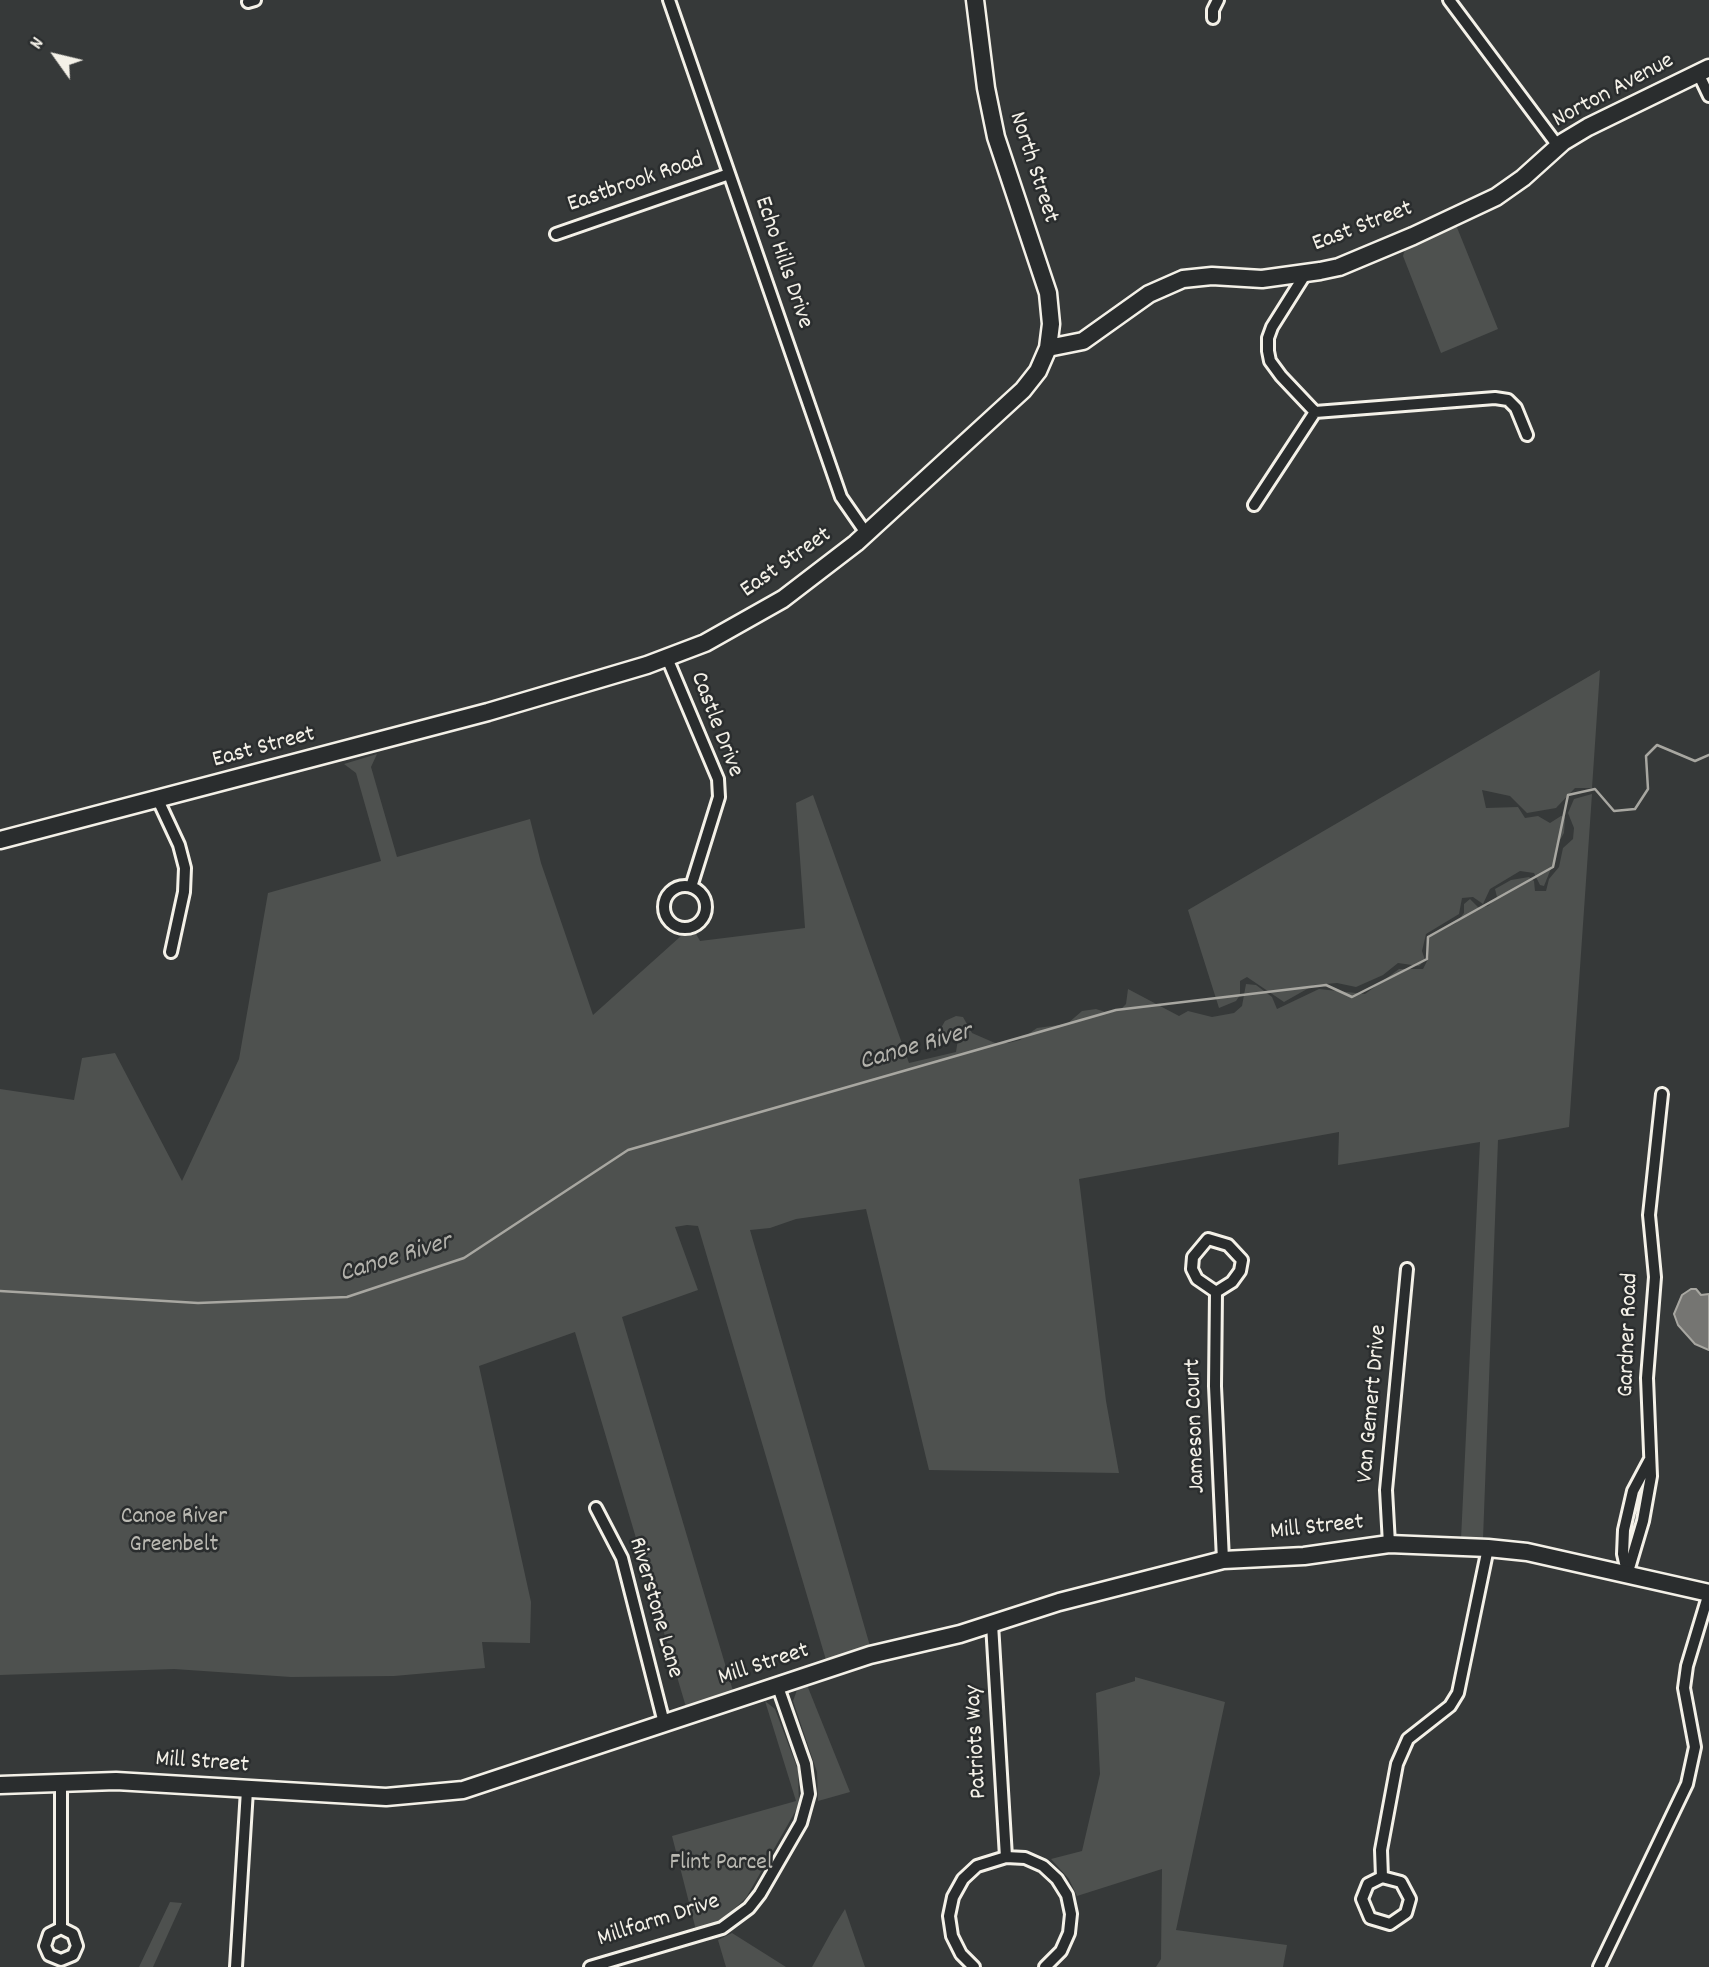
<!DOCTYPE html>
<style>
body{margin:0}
#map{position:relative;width:1709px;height:1967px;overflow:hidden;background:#363939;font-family:Dekko,sans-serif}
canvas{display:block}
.north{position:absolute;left:21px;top:21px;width:70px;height:70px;-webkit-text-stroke:5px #2a2d2e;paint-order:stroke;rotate:304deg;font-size:19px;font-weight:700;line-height:28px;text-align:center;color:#f4f1e8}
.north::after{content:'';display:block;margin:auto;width:24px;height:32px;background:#f4f1e8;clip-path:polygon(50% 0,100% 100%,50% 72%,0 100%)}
</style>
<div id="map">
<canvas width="1709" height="1967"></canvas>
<div class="north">N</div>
</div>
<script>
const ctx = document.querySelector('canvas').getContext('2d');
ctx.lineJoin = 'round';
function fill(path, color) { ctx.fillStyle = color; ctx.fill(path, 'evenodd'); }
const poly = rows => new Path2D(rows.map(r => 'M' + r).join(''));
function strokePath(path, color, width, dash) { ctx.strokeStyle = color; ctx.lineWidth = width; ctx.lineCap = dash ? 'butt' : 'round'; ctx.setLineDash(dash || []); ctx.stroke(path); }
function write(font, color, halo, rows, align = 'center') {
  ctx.font = font + ' Dekko,sans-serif'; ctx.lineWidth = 5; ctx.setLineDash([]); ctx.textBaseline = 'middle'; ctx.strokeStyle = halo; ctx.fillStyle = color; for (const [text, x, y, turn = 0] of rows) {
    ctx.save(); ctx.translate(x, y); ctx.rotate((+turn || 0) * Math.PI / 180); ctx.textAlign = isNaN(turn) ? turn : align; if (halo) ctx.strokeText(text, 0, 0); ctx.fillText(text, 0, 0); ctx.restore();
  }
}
const green = poly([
 [1456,225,1498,329,1441,353,1403,256,1405,249],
 [1600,670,1592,788,1575,788,1556,808,1527,813,1510,796,1482,790,1486,808,1518,807,1525,818,1538,816,1550,823,1561,816,1565,817,1564,833,1556,847,1556,856,1544,886,1540,885,1534,873,1520,871,1490,889,1483,904,1473,897,1462,898,1459,914,1426,934,1422,951,1425,960,1419,966,1398,963,1383,975,1356,987,1337,983,1314,985,1284,1002,1247,977,1240,981,1240,995,1236,1001,1219,1008,1188,910],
 [377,754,371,767,397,857,530,819,541,863,593,1015,681,936,695,932,700,941,805,928,796,803,813,795,909,1063,956,1052,958,1039,943,1034,941,1028,945,1021,956,1016,963,1017,972,1033,995,1043,1008,1043,1020,1040,1037,1028,1067,1024,1082,1011,1096,1009,1108,1013,1120,1010,1126,1004,1128,989,1179,1016,1188,1011,1212,1017,1234,1013,1242,1006,1246,984,1256,985,1272,997,1277,1009,1319,989,1365,994,1399,969,1423,969,1429,957,1429,937,1456,923,1464,913,1464,904,1470,899,1479,908,1488,906,1497,897,1495,889,1511,880,1529,877,1534,881,1535,891,1546,891,1549,879,1559,867,1563,848,1573,839,1574,828,1568,813,1574,799,1592,794,1569,1127,1498,1140,1483,1539,1461,1539,1480,1142,1338,1165,1339,1132,1079,1179,1106,1401,1119,1473,929,1470,866,1209,796,1219,770,1228,750,1230,870,1646,826,1660,698,1226,687,1225,675,1227,698,1290,622,1317,733,1691,686,1707,575,1332,479,1366,531,1602,530,1643,482,1642,485,1668,394,1676,291,1677,174,1669,0,1675,0,1089,74,1100,82,1058,115,1053,182,1181,239,1059,268,893,381,861,356,773,344,764],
 [1135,1677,1225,1702,1176,1930,1287,1945,1283,1967,1156,1967,1161,1959,1162,1869,1077,1896,1069,1879,1051,1859,1082,1851,1100,1774,1096,1693,1135,1681],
 [807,1685,850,1792,818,1801,817,1772,793,1701,797,1690],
 [765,1701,775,1709,798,1770,799,1805,746,1898,723,1919,696,1930,672,1836,796,1801],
 [170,1902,182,1903,153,1967,139,1967],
 [845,1909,865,1967,812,1967,834,1927],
 [732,1933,786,1967,726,1967,718,1940]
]);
const water = poly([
 [1691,1289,1696,1289,1701,1295,1709,1294,1709,1350,1695,1344,1678,1325,1674,1314,1682,1295,1691,1289]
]);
const stream = poly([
 [0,1291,198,1303,347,1297,464,1258,628,1150,1116,1010,1326,985,1352,997,1427,959,1428,937,1553,867,1568,795,1595,789,1614,811,1635,809,1648,789,1646,756,1657,745,1695,761,1709,755]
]);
const street = poly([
 [669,0,841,497,866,533],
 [1449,0,1558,146],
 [248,2,255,0],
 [1213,18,1213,10,1218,0],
 [1698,73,1709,96],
 [556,234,729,174],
 [1306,273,1272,327,1268,338,1268,351,1270,361,1281,376,1315,412],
 [1254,505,1315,412,1495,398,1508,400,1516,408,1527,435],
 [667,658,718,779,719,797,691,887],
 [158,800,179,845,185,868,184,892,171,952],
 '664 907a21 21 0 1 1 42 0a21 21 0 1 1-42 0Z',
 [1216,1292,1232,1282,1240,1271,1242,1260,1228,1245,1208,1239,1193,1257,1192,1269,1197,1279,1216,1292,1215,1386,1223,1560],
 [596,1508,622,1558,664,1723],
 [1389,1544,1386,1490,1407,1269],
 [1627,1572,1623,1554,1624,1530,1633,1491,1649,1461],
 [1627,1575,1643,1521,1651,1476,1647,1378,1655,1277,1649,1215,1662,1094],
 [992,1624,1006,1857],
 [1382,1877,1401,1882,1410,1899,1406,1913,1390,1924,1370,1918,1362,1899,1368,1884,1382,1877,1381,1850,1397,1764,1408,1739,1450,1706,1458,1693,1488,1548],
 [61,1928,73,1934,77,1946,73,1955,61,1960,49,1955,45,1946,49,1934,61,1928,61,1783],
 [236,1967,247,1790],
 [590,1967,722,1928,749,1908,760,1894,801,1823,809,1794,805,1764,778,1687],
 [974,1967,961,1954,952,1936,949,1916,953,1897,963,1879,977,1866,1006,1857,1025,1858,1043,1866,1057,1879,1067,1895,1071,1914,1069,1933,1061,1951,1045,1967],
 [1599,1967,1687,1784,1695,1747,1684,1688,1687,1666,1709,1593]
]);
const secondary = poly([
 [975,0,986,88,996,137,1048,293,1051,324,1048,348],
 [0,840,488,712,647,665,705,643,783,599,856,543,1023,390,1038,371,1048,348,1083,341,1149,294,1183,279,1212,276,1262,279,1320,271,1339,267,1413,236,1496,197,1523,178,1563,142,1588,127,1709,68],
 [0,1785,116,1781,386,1797,463,1790,870,1655,960,1634,1059,1602,1223,1560,1304,1556,1389,1544,1488,1548,1527,1552,1709,1593]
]);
const streetNames = [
 ["Norton Avenue",1614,92,-28],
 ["North Street",1032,168,72],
 ["Eastbrook Road",636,184,-19],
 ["East Street",1363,228,-21],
 ["Echo Hills Drive",782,263,71],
 ["East Street",787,564,-35],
 ["Castle Drive",715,725,69],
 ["East Street",264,749,-15],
 ["Gardner Road",1630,1335,-88],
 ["Van Gemert Drive",1374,1404,-85],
 ["Jameson Court",1197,1426,-92],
 ["Mill Street",1317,1529,-6],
 ["Riverstone Lane",654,1608,74],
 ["Mill Street",764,1666,-18],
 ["Patriots Way",978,1742,-93],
 ["Mill Street",202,1764,4],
 ["Millfarm Drive",659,1922,-18]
];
const parkNames = [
 ["Canoe River",174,1519],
 ["Greenbelt",174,1547],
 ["Flint Parcel",721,1865]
];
const waterNames = [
 ["Canoe River",916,1049,-16],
 ["Canoe River",396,1260,-17]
];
fill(green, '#4e514f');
fill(water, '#757572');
strokePath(water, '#a8a7a1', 2);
strokePath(stream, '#a8a7a1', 2.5);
strokePath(street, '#f4f1e8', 16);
strokePath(secondary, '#f4f1e8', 21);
strokePath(street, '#2a2d2e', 10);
strokePath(secondary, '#2a2d2e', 16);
write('24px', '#f4f1e8', '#2a2d2e', streetNames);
write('24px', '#bab9b2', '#2a2d2e', parkNames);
write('italic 26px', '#b4b3ad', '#2a2d2e', waterNames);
</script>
